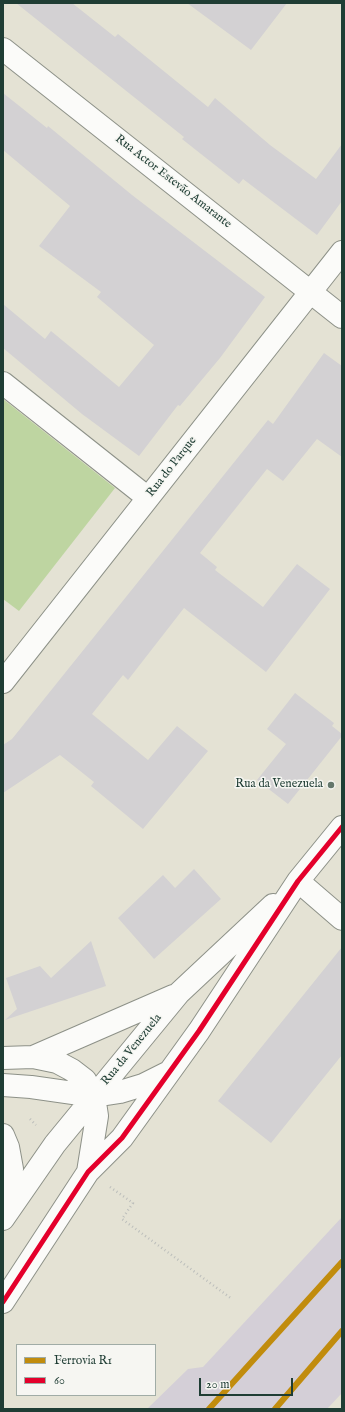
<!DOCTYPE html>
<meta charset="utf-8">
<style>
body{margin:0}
#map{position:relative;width:345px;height:1412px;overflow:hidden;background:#e4e2d4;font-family:"IM FELL English",serif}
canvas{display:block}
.frame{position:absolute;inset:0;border:4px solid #1f3d34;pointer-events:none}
.legend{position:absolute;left:16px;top:1344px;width:140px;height:52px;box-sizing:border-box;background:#f6f6f2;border:1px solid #a0aca6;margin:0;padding:5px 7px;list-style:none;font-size:12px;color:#1f3d34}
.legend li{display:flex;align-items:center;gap:8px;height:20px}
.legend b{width:20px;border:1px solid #a0aca6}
.scale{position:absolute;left:199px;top:1378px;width:94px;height:18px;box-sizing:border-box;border:2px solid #1f3d34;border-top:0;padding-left:5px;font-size:12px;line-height:14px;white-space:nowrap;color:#1f3d34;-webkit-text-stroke:3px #f6f6f2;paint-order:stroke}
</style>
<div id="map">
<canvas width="345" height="1412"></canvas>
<div class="frame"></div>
<ul class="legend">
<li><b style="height:5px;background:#c18c0d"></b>Ferrovia R1</li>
<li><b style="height:5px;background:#e4002b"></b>60</li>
</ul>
<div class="scale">20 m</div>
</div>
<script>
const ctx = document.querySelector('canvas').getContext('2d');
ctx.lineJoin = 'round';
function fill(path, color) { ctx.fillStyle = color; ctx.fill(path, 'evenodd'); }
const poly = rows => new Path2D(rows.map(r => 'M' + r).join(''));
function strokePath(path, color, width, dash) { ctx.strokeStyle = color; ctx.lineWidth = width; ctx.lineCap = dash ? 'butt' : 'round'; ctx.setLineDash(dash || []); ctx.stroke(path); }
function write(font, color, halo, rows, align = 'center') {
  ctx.font = font + ' "IM FELL English",serif'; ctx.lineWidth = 3; ctx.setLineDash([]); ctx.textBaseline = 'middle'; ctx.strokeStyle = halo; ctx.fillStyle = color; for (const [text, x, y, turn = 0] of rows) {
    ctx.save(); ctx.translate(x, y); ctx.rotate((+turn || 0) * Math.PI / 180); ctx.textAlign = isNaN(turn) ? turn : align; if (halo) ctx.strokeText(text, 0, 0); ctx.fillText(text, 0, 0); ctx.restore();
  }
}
const industrial = poly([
 [342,1217,342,1393,327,1409,147,1409,188,1369,203,1367]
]);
const green = poly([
 [3,399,115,488,19,611,3,599]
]);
const building = poly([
 [16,3,72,3,115,37,118,34,208,107,215,98,270,145,316,179,342,144,342,201,317,235,243,179,239,184,182,139,184,137],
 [187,3,287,3,251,50],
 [3,93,47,128,48,126,132,195,265,297,220,358,180,406,178,405,139,456,82,414,3,348,3,304,45,339,51,331,119,387,154,345,97,297,101,292,39,246,70,206,3,150],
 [324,353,342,366,342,457,317,439,283,481,267,469,200,553,217,567,215,570,263,607,297,564,330,589,266,672,184,608,128,680,123,675,92,714,148,760,177,726,208,751,143,829,91,786,94,782,60,755,3,793,3,745,12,739,268,420,273,424],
 [295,693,334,723,332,726,342,734,342,736,288,804,257,780,286,744,267,729],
 [194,869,221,899,154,959,118,918,163,875,175,888],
 [91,941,106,986,5,1020,17,1009,6,978,40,966,51,978],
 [342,947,342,1055,271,1143,218,1101]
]);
const path = poly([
 [30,1119,36,1125],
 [110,1187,133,1203,122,1219,232,1299]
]);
const minor = poly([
 [3,49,342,317],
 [3,383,148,498],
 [3,682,342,252],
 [298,881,342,919],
 [33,1057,173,996],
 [3,1058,33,1057,57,1062,72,1070,85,1080,94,1096,97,1116,88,1172],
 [3,1085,31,1087,94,1096,120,1092,143,1085,167,1073],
 [3,1135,8,1147,12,1169,9,1194,4,1212],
 [3,1219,55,1144,179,993,273,905],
 [3,1302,88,1172,122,1138,199,1031,298,881,342,827]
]);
const bus1 = poly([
 [3,1302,88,1172,122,1138,199,1031,298,881,342,827]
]);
const rail1 = poly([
 [209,1409,342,1262],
 [275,1409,342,1331]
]);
const markers = [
 [331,785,4,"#64776c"]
];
const streetNames = [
 ["Rua Actor Estevão Amarante",173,182,38],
 ["Rua do Parque",172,467,-52],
 ["Rua da Venezuela",132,1050,-51]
];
const poiNames = [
 ["Rua da Venezuela",323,785]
];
fill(industrial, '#d4cfd7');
fill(green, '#bed5a1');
fill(building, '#d3d1d3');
strokePath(minor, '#8d9188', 24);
strokePath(path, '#bcbebb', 2.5, [1, 3]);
strokePath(minor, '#fbfbf9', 22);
strokePath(bus1, '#e4002b', 5);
strokePath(rail1, '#c18c0d', 6);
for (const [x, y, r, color] of markers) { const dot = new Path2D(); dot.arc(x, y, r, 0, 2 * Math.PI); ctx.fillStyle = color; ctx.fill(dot); strokePath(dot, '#f6f6f2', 1.5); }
write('12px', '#1f3d34', '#f6f6f2', streetNames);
write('12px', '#1f3d34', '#f6f6f2', poiNames, 'right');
</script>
